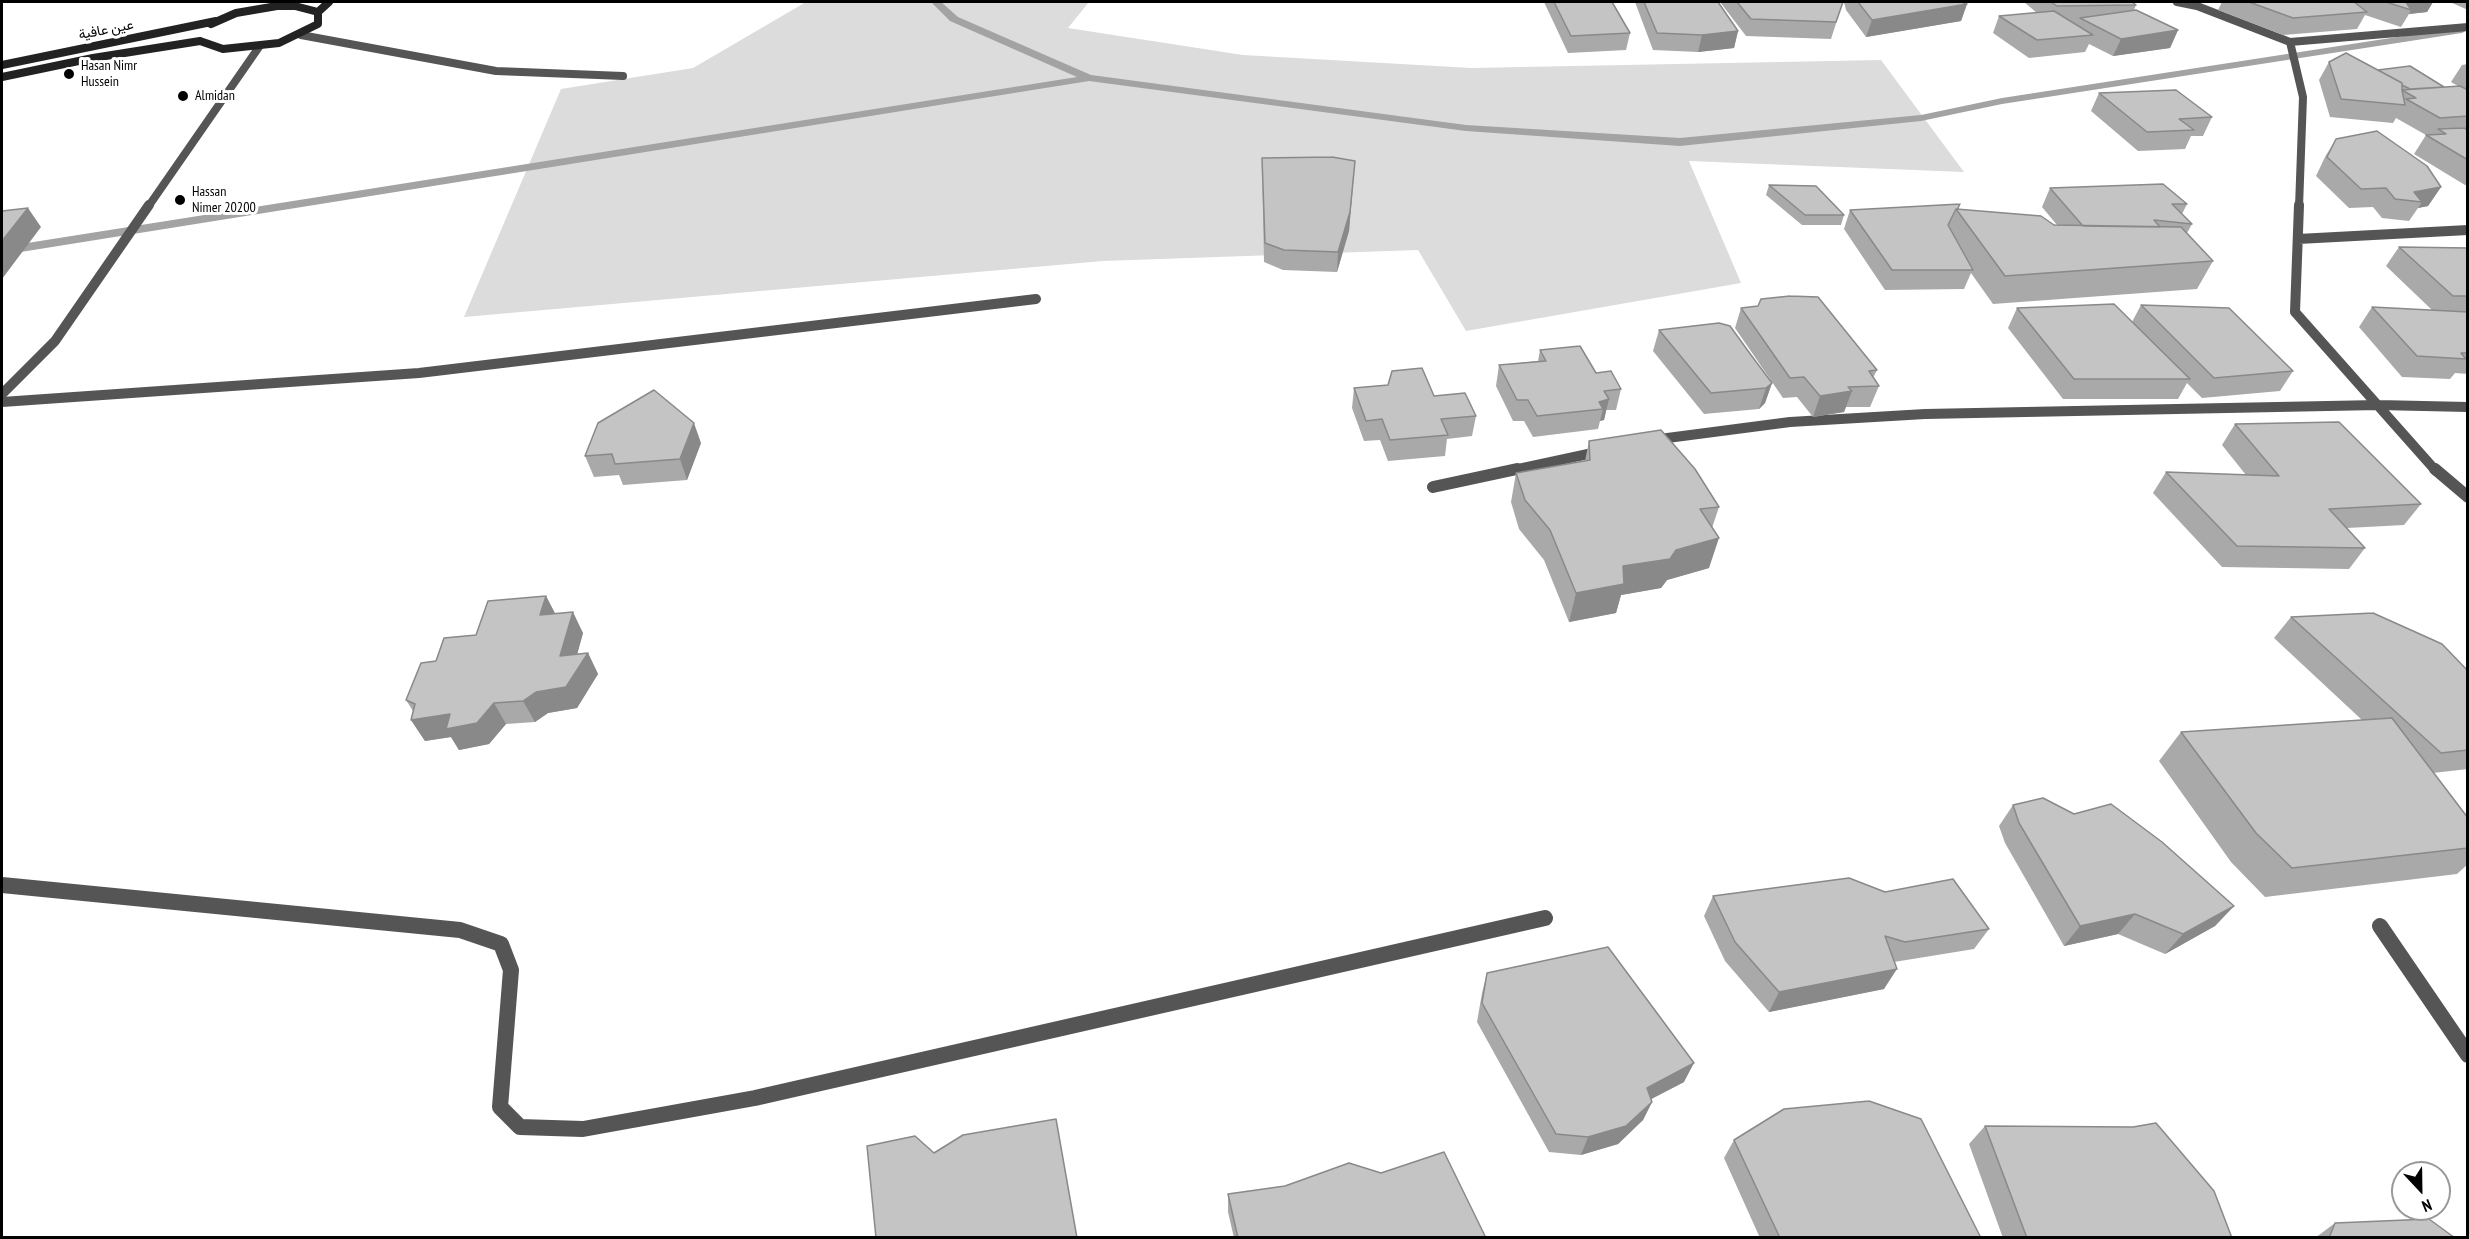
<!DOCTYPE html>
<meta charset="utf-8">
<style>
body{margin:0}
#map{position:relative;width:2469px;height:1239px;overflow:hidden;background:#fff;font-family:"PT Sans Narrow",sans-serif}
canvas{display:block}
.frame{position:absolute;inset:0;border:3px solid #000;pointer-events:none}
.north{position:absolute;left:2391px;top:1161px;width:60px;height:60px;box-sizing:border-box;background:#fff;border:2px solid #999;border-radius:50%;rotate:158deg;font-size:16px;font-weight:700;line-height:24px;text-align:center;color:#000}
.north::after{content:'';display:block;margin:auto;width:21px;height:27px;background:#000;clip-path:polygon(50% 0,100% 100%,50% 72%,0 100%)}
</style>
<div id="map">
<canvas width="2469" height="1239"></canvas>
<div class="frame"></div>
<div class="north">N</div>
</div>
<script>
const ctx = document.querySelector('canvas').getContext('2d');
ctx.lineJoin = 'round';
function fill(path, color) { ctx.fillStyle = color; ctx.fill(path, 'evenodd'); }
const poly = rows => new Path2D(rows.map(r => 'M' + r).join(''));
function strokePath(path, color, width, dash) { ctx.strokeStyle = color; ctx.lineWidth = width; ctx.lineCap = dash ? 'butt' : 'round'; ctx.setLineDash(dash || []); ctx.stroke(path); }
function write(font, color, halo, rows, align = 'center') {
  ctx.font = font + ' "PT Sans Narrow",Vazirmatn,sans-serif'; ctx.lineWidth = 6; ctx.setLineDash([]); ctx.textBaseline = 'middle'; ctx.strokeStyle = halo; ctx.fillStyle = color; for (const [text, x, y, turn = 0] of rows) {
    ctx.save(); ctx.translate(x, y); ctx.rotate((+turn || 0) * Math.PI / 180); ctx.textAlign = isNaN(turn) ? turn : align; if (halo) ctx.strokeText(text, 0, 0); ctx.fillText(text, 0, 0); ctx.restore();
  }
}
const green = poly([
 [806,2,1089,2,1068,28,1243,55,1471,68,1881,60,1964,172,1689,161,1741,283,1466,331,1418,250,1103,261,464,317,561,89,693,68]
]);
const stream = poly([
 [931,2,941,2,958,17,1091,75,1466,125,1680,138,1921,115,2002,98,2462,27,2467,30,2462,33,2002,104,1921,121,1680,146,1466,131,1089,81,2,255,2,247,1077,77,950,21,931,2]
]);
const minorFar3 = poly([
 [2177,2,2197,6,2290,42,2303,97,2299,207],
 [301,35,496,71,623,76],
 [2290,42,2468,27]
]);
const minorFar2 = poly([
 [2299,205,2295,312,2436,471],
 [2298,239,2468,230],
 [2,402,419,373,1036,299],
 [1652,440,1790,422,1925,414,2378,405,2468,407],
 [1509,471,1602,451]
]);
const minorFar1 = poly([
 [2435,469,2468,497],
 [1433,487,1517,469]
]);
const minor = poly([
 [2,885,460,930,501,944,511,970,500,1107,520,1127,583,1129,755,1098,1545,918],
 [2380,926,2468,1055]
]);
const tertiaryFar1 = poly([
 [148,207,259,47]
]);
const tertiary = poly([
 [2,394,55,341,149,205]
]);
const secondary = poly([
 [318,12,329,2],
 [211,24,236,13,277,6,295,6,318,12],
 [200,41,223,49,279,43,318,24,318,12],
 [2,65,216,21],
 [2,77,93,58,200,41]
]);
const wall = poly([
 [1544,2,1612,2,1630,33,1626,50,1568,53],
 [1635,2,1718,2,1738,31,1734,48,1698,52,1653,50],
 [1720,2,1843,2,1831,39,1746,36],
 [1844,2,1962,2,1967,4,1961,21,1866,37,1846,10],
 [2024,2,2132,2,2136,5,2134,10,2178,30,2170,48,2113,56,2089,44,2085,52,2029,58,1993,33,1999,16,2037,13],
 [2222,2,2433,2,2427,12,2409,14,2401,27,2365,15,2357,29,2283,35,2218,10],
 [2450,2,2468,2,2468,10],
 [2329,62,2378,70,2444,87,2458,86,2451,82,2462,65,2468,64,2468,185,2465,185,2414,154,2426,135,2396,118,2393,123,2330,117,2319,80],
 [2099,93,2212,117,2203,136,2191,136,2185,149,2138,151,2091,111],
 [2336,139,2441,187,2428,206,2418,208,2409,221,2382,218,2373,207,2349,208,2316,176,2325,157],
 [1262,158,1355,161,1349,231,1337,272,1283,270,1264,262],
 [1769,185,1844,215,1841,225,1802,225,1766,195],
 [2050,188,2187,204,2182,214,2192,224,2187,233,2213,261,2197,289,1993,304,1971,273,1964,289,1885,290,1844,229,1850,210,1960,204,1958,209,2057,225,2042,207],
 [2399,247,2468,248,2468,374,2455,373,2450,379,2402,377,2359,327,2372,307,2432,310,2386,266],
 [2141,305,2293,371,2280,391,2202,398,2187,383,2178,399,2063,399,2008,328,2017,308,2132,322],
 [1741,308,1877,370,1873,378,1879,386,1870,407,1846,407,1844,412,1813,417,1797,397,1783,398,1735,328],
 [1659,330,1772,383,1765,403,1759,409,1704,414,1653,351],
 [1540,350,1621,389,1616,410,1606,410,1604,420,1600,421,1598,429,1533,437,1524,421,1513,421,1496,386,1499,365,1538,361],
 [1388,385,1434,396,1476,416,1472,436,1447,439,1445,456,1388,461,1380,440,1364,441,1352,408,1354,388],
 [2235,424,2421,504,2404,525,2347,528,2365,548,2349,569,2222,567,2153,493,2166,472,2246,475,2222,445],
 [1589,441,1719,507,1712,528,1709,568,1667,580,1661,588,1621,595,1616,613,1569,622,1544,560,1519,529,1511,502,1516,473,1585,461],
 [701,443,687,480,623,485,619,475,594,477,585,456],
 [546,596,555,614,583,633,577,654,588,653,598,674,577,708,548,713,535,722,506,724,489,744,459,750,451,737,425,741,411,720,413,711,406,700,476,635],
 [2291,617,2468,671,2468,769,2433,773,2468,818,2468,864,2457,874,2265,897,2231,862,2159,761,2181,732,2362,720,2274,638],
 [2013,805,2234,906,2215,926,2165,954,2118,934,2064,946,2005,843,1999,826],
 [1885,892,1989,929,1974,949,1894,962,1884,989,1769,1012,1725,961,1704,916,1713,896],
 [1487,973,1684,1082,1651,1099,1652,1102,1643,1120,1618,1144,1581,1155,1549,1152,1477,1022,1482,993],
 [1985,1126,2232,1238,2003,1238,1969,1144],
 [1734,1140,1981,1238,1760,1238,1724,1158],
 [1228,1194,1486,1238,1234,1238,1228,1212],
 [2335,1223,2455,1238,2315,1238]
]);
const shadedWall = poly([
 [2403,2,2433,2,2427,12,2409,14,2411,10],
 [1967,4,1961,21,1866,37,1872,20],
 [2178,30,2170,48,2113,56,2121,39],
 [1738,31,1734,48,1698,52,1702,35],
 [1355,161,1349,231,1337,272,1338,252],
 [2441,187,2428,206,2418,208,2422,202,2414,192],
 [28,208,41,227,2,279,2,241],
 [1772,383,1765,403,1759,409,1766,388],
 [1852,391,1844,412,1813,417,1820,396],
 [1609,399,1604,420,1600,421,1603,409,1599,402],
 [694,423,701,443,687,480,680,459],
 [1719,538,1709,568,1667,580,1661,588,1621,595,1616,613,1569,622,1576,593,1623,566],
 [546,596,557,617,540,615],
 [573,612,583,633,571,677,560,656],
 [588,653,598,674,577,708,548,713,535,722,523,701],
 [494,703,506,724,489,744,459,750,451,737,425,741,411,720,450,714],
 [2234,906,2215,926,2165,954,2183,934],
 [2135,914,2118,934,2064,946,2080,926],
 [1897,969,1884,989,1769,1012,1779,992],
 [1694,1063,1684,1082,1638,1106,1647,1088],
 [1652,1102,1643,1120,1618,1144,1581,1155,1588,1137]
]);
const building = poly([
 [1554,2,1612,2,1630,33,1571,36,1554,2],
 [1644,2,1718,2,1738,31,1702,35,1657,33,1644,2],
 [1737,2,1843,2,1836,22,1751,19,1737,2],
 [1858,2,1962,2,1967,4,1872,20,1858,2],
 [2051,2,2132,2,2136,5,2057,6,2051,2],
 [2249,2,2354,2,2367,12,2293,18,2249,2],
 [2386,2,2406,2,2411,10,2386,2],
 [2136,10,2178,30,2121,39,2080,18,2136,10],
 [2054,11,2093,35,2037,40,1999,16,2054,11],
 [2346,53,2402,83,2402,90,2460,86,2468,90,2468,116,2440,118,2406,99,2416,98,2402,90,2405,105,2341,99,2329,62,2346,53],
 [2410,66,2444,87,2410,89,2402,85,2402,83,2378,70,2410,66],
 [2176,90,2212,117,2179,119,2194,130,2147,132,2099,93,2176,90],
 [2464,128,2468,130,2468,160,2426,135,2446,134,2438,129,2464,128],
 [2377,131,2427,166,2441,187,2414,192,2422,202,2395,199,2386,188,2361,189,2327,157,2336,139,2377,131],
 [1332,157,1355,161,1350,212,1338,252,1284,250,1265,243,1262,158,1332,157],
 [2163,184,2187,204,2172,204,2192,224,2154,220,2160,227,2083,226,2050,188,2163,184],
 [1769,185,1816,186,1844,215,1805,215,1769,185],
 [1960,204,1957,210,1956,209,1948,225,1973,270,1892,270,1850,210,1960,204],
 [28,208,2,241,2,211,28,208],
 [1956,209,2041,216,2054,225,2181,227,2213,261,2005,276,1956,209],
 [2399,247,2468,248,2468,296,2453,296,2399,247],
 [1790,296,1818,297,1877,370,1869,371,1879,386,1848,387,1852,391,1820,396,1804,377,1790,378,1741,308,1758,306,1761,299,1790,296],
 [2114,304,2190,379,2074,379,2017,308,2114,304],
 [2141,305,2229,308,2293,371,2214,378,2141,305],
 [2372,307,2468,312,2468,353,2461,353,2466,359,2417,356,2372,307],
 [1719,323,1730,326,1751,355,1772,383,1766,388,1711,393,1659,330,1719,323],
 [1580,346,1596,373,1611,371,1621,389,1604,391,1609,399,1599,402,1603,409,1537,416,1528,400,1517,400,1499,365,1546,361,1540,350,1580,346],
 [1422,368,1434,396,1465,393,1476,416,1441,419,1448,435,1390,440,1382,419,1366,421,1354,388,1388,385,1392,371,1422,368],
 [654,390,694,423,680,459,615,464,612,454,585,456,598,423,654,390],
 [2339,422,2421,504,2329,509,2365,548,2237,546,2166,472,2279,476,2235,424,2339,422],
 [1661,430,1695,469,1719,507,1700,509,1719,538,1676,550,1670,559,1623,566,1624,584,1576,593,1550,530,1525,500,1516,473,1590,460,1589,441,1661,430],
 [546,596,540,615,573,612,560,656,588,653,566,687,536,692,523,701,494,703,477,723,446,729,450,714,411,720,415,704,406,700,421,663,436,661,444,638,476,635,488,601,546,596],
 [2373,613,2442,644,2468,671,2468,750,2441,753,2291,617,2373,613],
 [2392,718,2468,818,2468,848,2292,868,2256,833,2181,732,2392,718],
 [2043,798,2074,814,2111,804,2162,842,2234,906,2183,934,2135,914,2080,926,2019,823,2013,805,2043,798],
 [1849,878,1885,892,1953,879,1989,929,1905,942,1885,936,1897,969,1779,992,1735,942,1713,896,1849,878],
 [1608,947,1694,1063,1647,1088,1652,1102,1626,1126,1588,1137,1556,1134,1482,1003,1487,973,1608,947],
 [1869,1101,1921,1119,1981,1238,1780,1238,1734,1140,1784,1109,1869,1101],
 [1056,1119,1077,1238,876,1238,867,1146,915,1136,934,1153,963,1135,1056,1119],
 [2156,1123,2214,1191,2232,1238,2027,1238,1985,1126,2133,1127,2156,1123],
 [1444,1152,1486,1238,1238,1238,1228,1194,1285,1186,1349,1163,1381,1173,1444,1152],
 [2429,1219,2455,1238,2329,1238,2335,1223,2429,1219]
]);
const markers = [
 [69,74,6,"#000"],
 [183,96,6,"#000"],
 [180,200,6,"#000"]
];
const farStreetnames = [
 ["عين عافية",106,30,-11]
];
const farPoinames = [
 ["Hasan Nimr",81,66],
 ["Hussein",81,82],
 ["Almidan",195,96],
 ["Hassan",192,192],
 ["Nimer 20200",192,208]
];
fill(green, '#dcdcdc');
fill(stream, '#a3a3a3');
strokePath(minorFar3, '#555', 8);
strokePath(minorFar2, '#555', 10);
strokePath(minorFar1, '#555', 12);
strokePath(minor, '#555', 16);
strokePath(tertiaryFar1, '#555', 8);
strokePath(tertiary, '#555', 10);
strokePath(secondary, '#222', 8);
fill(wall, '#a9a9a9');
fill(shadedWall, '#898989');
fill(building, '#c4c4c4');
strokePath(building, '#898989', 1.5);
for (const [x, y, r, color] of markers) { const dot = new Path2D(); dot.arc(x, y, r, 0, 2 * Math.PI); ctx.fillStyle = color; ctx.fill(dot); strokePath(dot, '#fff', 2); }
write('14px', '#000', '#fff', farStreetnames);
write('14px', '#000', '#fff', farPoinames, 'left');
</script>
